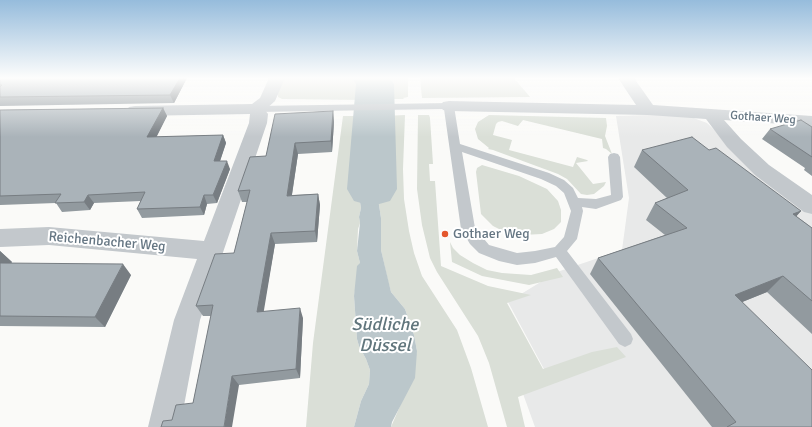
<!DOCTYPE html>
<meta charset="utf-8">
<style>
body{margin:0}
canvas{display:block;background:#fafaf8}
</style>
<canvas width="812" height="427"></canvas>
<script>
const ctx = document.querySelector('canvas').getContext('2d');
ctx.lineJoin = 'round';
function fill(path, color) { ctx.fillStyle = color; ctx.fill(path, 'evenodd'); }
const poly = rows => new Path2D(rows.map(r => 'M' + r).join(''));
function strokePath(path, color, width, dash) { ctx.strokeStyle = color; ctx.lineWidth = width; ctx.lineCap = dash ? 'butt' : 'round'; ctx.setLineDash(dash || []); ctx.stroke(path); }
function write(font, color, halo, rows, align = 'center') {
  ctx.font = font + ' Signika,sans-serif'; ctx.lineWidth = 4; ctx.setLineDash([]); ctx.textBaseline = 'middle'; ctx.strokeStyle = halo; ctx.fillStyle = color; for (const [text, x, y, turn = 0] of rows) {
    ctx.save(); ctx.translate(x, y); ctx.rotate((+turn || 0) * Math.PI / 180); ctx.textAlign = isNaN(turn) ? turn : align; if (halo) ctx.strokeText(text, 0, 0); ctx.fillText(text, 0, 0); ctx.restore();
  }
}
const built = poly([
 [683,114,707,123,767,181,812,213,812,427,535,427,518,380,544,369,508,302,557,272,622,250,629,198,616,116]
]);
const green = poly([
 [283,78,359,78,365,86,365,100,282,99,278,97,278,93],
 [384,78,408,78,408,97,403,98,404,99,382,99],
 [420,78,514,78,530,97,422,98],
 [405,115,403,169,404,199,409,231,414,253,422,276,457,330,471,368,488,427,391,427,400,406,417,351,414,335,405,309,391,292,388,281,381,250,381,218,377,192,383,162,382,136,384,116],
 [418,115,429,115,430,118,433,164,429,164,430,181,435,181,441,266,488,286,531,295,507,303,543,369,592,352,617,347,626,357,518,397,525,427,507,427,489,363,478,336,437,272,430,258,422,225,417,189],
 [489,115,606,118,607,126,605,136,612,154,606,149,603,148,602,139,523,120,518,126,502,121,498,122,496,124,493,135,512,140,509,150,573,167,577,157,587,160,588,161,576,163,593,184,606,182,604,186,594,194,587,195,581,194,567,179,558,174,493,150,488,149,489,148,478,139,475,129,478,122],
 [343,116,365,116,366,134,363,139,366,147,364,157,365,161,360,202,361,208,359,217,360,223,358,229,357,251,360,263,354,296,357,339,359,346,366,359,370,370,369,384,361,401,354,427,306,427,313,343],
 [482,165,519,176,547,189,558,201,561,210,561,222,554,229,542,234,522,235,507,233,493,226,481,214,476,172,477,168],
 [450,242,453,248,460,255,473,263,487,270,502,273,531,275,557,268,563,277,529,285,482,276,452,262]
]);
const water = poly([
 [359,78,384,78,382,99,365,100,365,86],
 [365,116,384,116,382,136,383,162,377,192,381,218,381,250,391,292,405,309,414,335,417,351,415,378,392,422,391,427,354,427,361,401,369,384,370,370,366,359,359,346,357,339,354,296,357,266,360,263,357,251,360,223,359,217,361,208,360,202,365,161,364,157,366,147,363,139,366,134]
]);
const river = poly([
 [352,78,390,78,394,84,397,189,390,201,372,206,354,201,347,189,356,84,352,78]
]);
const lane = poly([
 [449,103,454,106,460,144,549,173,564,180,573,188,578,198,596,199,611,195,608,157,610,154,614,153,618,154,620,157,623,197,621,200,596,209,582,207,583,211,577,239,567,251,631,334,633,339,631,344,625,347,619,344,556,257,535,263,517,265,499,261,479,253,470,244,461,229,444,109,256,112,251,109,256,106,449,103],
 [462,152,541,179,556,186,564,193,571,211,564,237,555,247,535,251,517,253,489,245,475,228,462,152]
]);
const street = poly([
 [269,78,285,78,275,101,265,110,268,114,267,123,200,320,180,427,148,427,174,320,197,259,49,245,0,247,0,229,49,227,204,241,249,123,250,114,135,116,129,115,126,111,129,107,135,106,252,104,260,98,269,78],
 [618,78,634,78,653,105,812,116,812,126,724,120,741,139,769,165,812,195,812,214,804,212,755,175,727,147,706,119,648,115,449,111,443,110,440,106,443,102,449,101,636,105,618,78]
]);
const wall = poly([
 [0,78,187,78,174,103,0,106],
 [163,108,167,116,156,137,223,135,226,143,220,161,230,169,217,203,207,204,204,215,142,218,137,209,141,201,94,203,90,210,62,212,56,203,0,205,0,110],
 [333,111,334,122,332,152,298,154,292,195,318,194,320,205,317,242,275,244,263,311,303,318,300,378,239,385,172,420,193,403,211,316,203,316,196,306,234,253,247,202,242,202,238,191,266,156],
 [812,127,812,176,804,170,805,168,762,139,770,129],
 [642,150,709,150,801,211,796,216,812,228,812,334,767,292,742,302,812,427,712,427,590,274,598,258,665,235,646,220,655,203,667,198,634,167],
 [0,251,12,262,11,263,131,275,105,327,0,326]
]);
const shadedWall = poly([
 [180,78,187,78,174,103,170,95],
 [163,108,167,116,152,146,147,137],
 [333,111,334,122,332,152,331,141],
 [223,135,226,143,217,170,214,161],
 [295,143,298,154,290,207,287,196],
 [227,161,230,169,217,203,213,195],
 [318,194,320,205,317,242,315,231],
 [88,195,94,203,90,210,84,202],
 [204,195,207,204,204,215,200,207],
 [801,211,786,228,793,214],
 [271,233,275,244,262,322,257,312],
 [0,251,12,262,3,274,0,271],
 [123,264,131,275,105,327,95,317],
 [783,276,767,292,720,311,735,295],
 [300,308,303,318,300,378,296,369],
 [232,376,239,385,232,427,224,427]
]);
const building = poly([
 [0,78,180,78,170,95,0,97,0,87,2,85,0,85,0,78],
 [163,108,147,137,223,135,214,161,227,161,213,195,204,195,200,207,137,209,145,192,88,195,84,202,55,203,61,194,0,196,0,110,163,108],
 [333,111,331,141,295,143,287,196,318,194,315,231,271,233,257,312,300,308,296,369,232,376,224,427,161,427,163,421,172,420,176,405,193,403,213,305,196,306,215,254,234,253,250,190,238,191,250,157,266,156,275,114,333,111],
 [801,120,812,127,812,157,770,129,801,120],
 [692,137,709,150,716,148,801,211,793,214,812,228,812,301,783,276,735,295,812,370,812,427,727,427,736,422,598,258,687,228,655,203,688,190,642,150,692,137],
 [0,263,123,264,95,317,0,316,0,263]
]);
const markers = [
 [445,234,4,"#e4572e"]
];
const farStreetnames = [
 ["Gothaer Weg",763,118,4]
];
const poiNames = [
 ["Gothaer Weg",453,234]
];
const streetNames = [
 ["Reichenbacher Weg",107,242,5]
];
const nearWaternames = [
 ["Südliche",385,325],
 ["Düssel",385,346]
];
fill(built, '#e8e9e9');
fill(green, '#dadfd7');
fill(water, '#bbc7cb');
fill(river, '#bbc7cb');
fill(lane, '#c3c8cc');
fill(street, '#c3c8cc');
fill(wall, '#929a9f');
fill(shadedWall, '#777d82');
fill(building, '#aab3b9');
strokePath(building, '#777d82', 1);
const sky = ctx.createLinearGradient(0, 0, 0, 137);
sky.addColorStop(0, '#96bcdc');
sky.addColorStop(0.57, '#fdfdfc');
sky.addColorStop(1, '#fdfdfc00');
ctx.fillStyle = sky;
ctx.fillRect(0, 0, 812, 137);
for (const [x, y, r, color] of markers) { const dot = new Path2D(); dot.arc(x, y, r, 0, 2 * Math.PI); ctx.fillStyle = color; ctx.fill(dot); strokePath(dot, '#fff', 1.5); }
write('12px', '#657683', '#fff', farStreetnames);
write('14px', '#657683', '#fff', poiNames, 'left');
write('14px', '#657683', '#fff', streetNames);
write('italic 18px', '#60757c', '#fff', nearWaternames);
</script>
